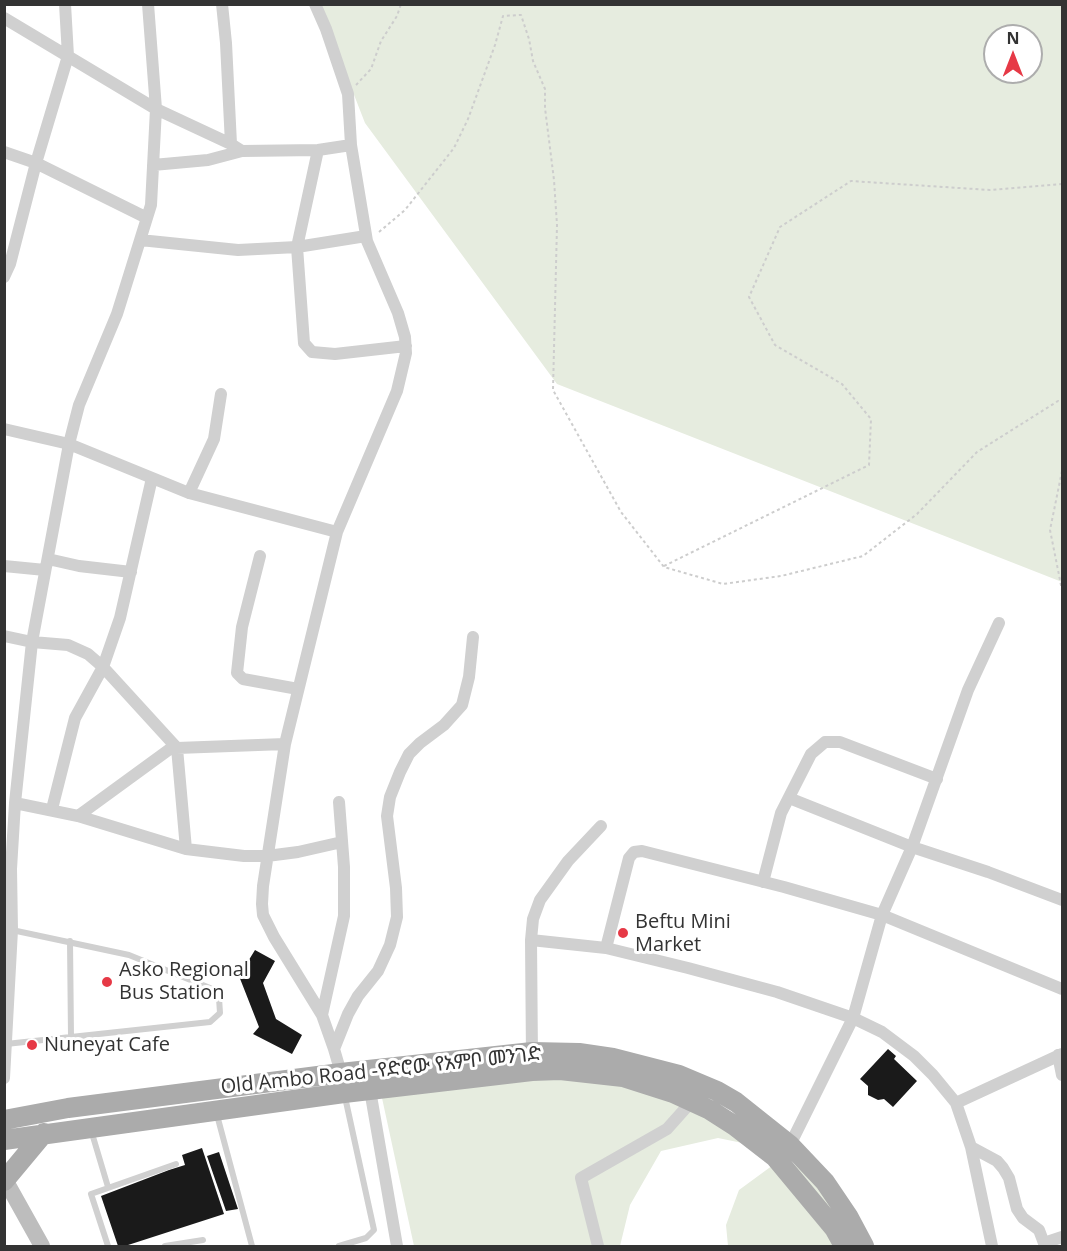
<!DOCTYPE html>
<meta charset="utf-8">
<style>
body{margin:0}
#map{position:relative;width:1067px;height:1251px;overflow:hidden;background:#fff;font-family:"Open Sans",sans-serif}
canvas{display:block}
.frame{position:absolute;inset:0;border:6px solid #333;pointer-events:none}
.north{position:absolute;left:983px;top:24px;width:60px;height:60px;box-sizing:border-box;background:#fff;border:2px solid #adadad;border-radius:50%;rotate:0deg;font-size:16px;font-weight:700;line-height:24px;text-align:center;color:#333}
.north::after{content:'';display:block;margin:auto;width:21px;height:27px;background:#e63946;clip-path:polygon(50% 0,100% 100%,50% 72%,0 100%)}
</style>
<div id="map">
<canvas width="1067" height="1251"></canvas>
<div class="frame"></div>
<div class="north">N</div>
</div>
<script>
const ctx = document.querySelector('canvas').getContext('2d');
ctx.lineJoin = 'round';
function fill(path, color) { ctx.fillStyle = color; ctx.fill(path, 'evenodd'); }
const poly = rows => new Path2D(rows.map(r => 'M' + r).join(''));
function strokePath(path, color, width, dash) { ctx.strokeStyle = color; ctx.lineWidth = width; ctx.lineCap = dash ? 'butt' : 'round'; ctx.setLineDash(dash || []); ctx.stroke(path); }
function write(font, color, halo, rows, align = 'center') {
  ctx.font = font + ' "Open Sans","Noto Sans Ethiopic",sans-serif'; ctx.lineWidth = 6; ctx.setLineDash([]); ctx.textBaseline = 'middle'; ctx.strokeStyle = halo; ctx.fillStyle = color; for (const [text, x, y, turn = 0] of rows) {
    ctx.save(); ctx.translate(x, y); ctx.rotate((+turn || 0) * Math.PI / 180); ctx.textAlign = isNaN(turn) ? turn : align; if (halo) ctx.strokeText(text, 0, 0); ctx.fillText(text, 0, 0); ctx.restore();
  }
}
const green = poly([
 [319,5,1062,5,1062,582,557,384,365,123],
 [995,36,1031,36,1031,72,995,72],
 [554,1078,629,1082,709,1112,757,1146,718,1138,661,1151,630,1205,620,1246,414,1246,382,1098],
 [784,1157,828,1189,843,1246,728,1246,726,1225,739,1190]
]);
const building = poly([
 [255,950,275,961,263,983,276,1019,302,1035,292,1054,253,1034,259,1027,239,976],
 [888,1049,896,1056,894,1059,917,1081,893,1107,884,1099,878,1100,868,1095,868,1086,860,1079],
 [202,1148,224,1214,125,1246,118,1246,101,1196,169,1170,185,1165,182,1155],
 [219,1152,238,1209,226,1211,207,1156]
]);
const path = poly([
 [356,85,371,69,381,41,397,16,401,4],
 [379,232,405,210,454,148,468,119,495,45,503,16,521,15,529,39,533,61,545,89,545,108,554,180,557,225,553,390,621,512,664,567,723,584,781,576,863,556,917,514,977,452,1058,401,1062,403],
 [1062,471,1050,530,1062,590],
 [664,566,869,465,871,419,842,384,775,345,749,297,780,227,851,181,990,190,1062,184]
]);
const lane = poly([
 [70,941,71,1037],
 [6,1044,210,1022,220,1013,219,998,215,990,129,955,12,930],
 [217,1115,252,1246],
 [91,1130,108,1187],
 [108,1246,91,1194,176,1164],
 [165,1246,203,1240],
 [339,1246,366,1238,374,1230,345,1097]
]);
const street = poly([
 [222,4,226,43,231,144],
 [315,4,326,29,348,94,351,145],
 [4,18,156,109,231,144,242,151,318,150,351,145,367,241,398,313,405,337,406,353,397,391,337,532,285,744,263,886,262,904,263,915,274,937,322,1015,334,1049],
 [318,150,297,247,304,343,312,352,335,354,406,346],
 [4,152,36,163,147,218],
 [153,165,208,160,242,151],
 [140,240,238,250,297,247,366,236],
 [4,277,10,264,36,163,68,56,65,4],
 [4,429,69,444,189,493,337,532],
 [189,493,214,439,221,394],
 [260,556,242,627,237,673,243,679,298,689],
 [48,559,79,566,131,572],
 [4,566,45,570],
 [4,636,32,642,68,645,88,654,103,667,177,748,285,744],
 [177,748,186,849],
 [789,798,912,847,988,872,1062,900],
 [15,803,78,816,186,849,244,856,267,856,298,852,342,842],
 [52,809,75,718,103,667,120,618,152,478],
 [78,816,174,746],
 [763,882,781,813,811,754,825,742,840,742,937,779],
 [531,940,533,919,540,900,568,861,601,826],
 [606,948,629,858,634,852,642,851,784,887,882,915,1062,989],
 [322,1015,344,916,344,867,339,802],
 [1058,1055,1062,1075],
 [532,1058,531,940,606,948,688,968,777,992,853,1018,882,1032,914,1056,933,1075,956,1103,971,1147,992,1246],
 [341,1073,334,1049,348,1014,358,996,378,971,390,945,397,917,396,888,387,816,390,797,400,772,409,754,420,743,444,725,462,705,469,677,473,637],
 [4,1078,12,930,11,869,15,803,32,642,69,444,79,405,117,314,151,205,156,109,148,4],
 [370,1090,397,1246],
 [956,1103,1062,1054],
 [971,1147,997,1161,1003,1168,1009,1178,1017,1209,1023,1218,1039,1230,1045,1246],
 [785,1148,790,1145,853,1018,882,915,912,847,968,690,999,623],
 [1044,1243,1062,1237],
 [598,1246,581,1178,667,1129,692,1101]
]);
const secondary = poly([
 [4,1178,42,1246]
]);
const primary = poly([
 [4,1120,68,1108,341,1073,532,1052,579,1053,613,1058,679,1075,717,1091,736,1102,790,1145,825,1182,848,1216,864,1246],
 [4,1140,344,1093,532,1071,560,1070,623,1077,673,1093,710,1110,735,1126,775,1157,834,1228,844,1246],
 [4,1181,44,1133]
]);
const markers = [
 [623,933,6,"#e63946"],
 [107,982,6,"#e63946"],
 [32,1045,6,"#e63946"]
];
const poiNames = [
 ["Beftu Mini",635,922],
 ["Market",635,945],
 ["Asko Regional",119,970],
 ["Bus Station",119,993],
 ["Nuneyat Cafe",44,1045]
];
const streetNames = [
 ["Old Ambo Road -የድሮው የአምቦ መንገድ",381,1071,-6]
];
fill(green, '#e6ecdf');
fill(building, '#1a1a1a');
strokePath(path, '#cdcdcd', 2, [3, 3]);
strokePath(lane, '#d0d0d0', 6);
strokePath(street, '#d0d0d0', 12);
strokePath(secondary, '#bdbdbd', 16);
strokePath(primary, '#ababab', 20);
for (const [x, y, r, color] of markers) { const dot = new Path2D(); dot.arc(x, y, r, 0, 2 * Math.PI); ctx.fillStyle = color; ctx.fill(dot); strokePath(dot, '#fff', 2); }
write('20px', '#333', '#fff', poiNames, 'left');
write('20px', '#333', '#fff', streetNames);
</script>
